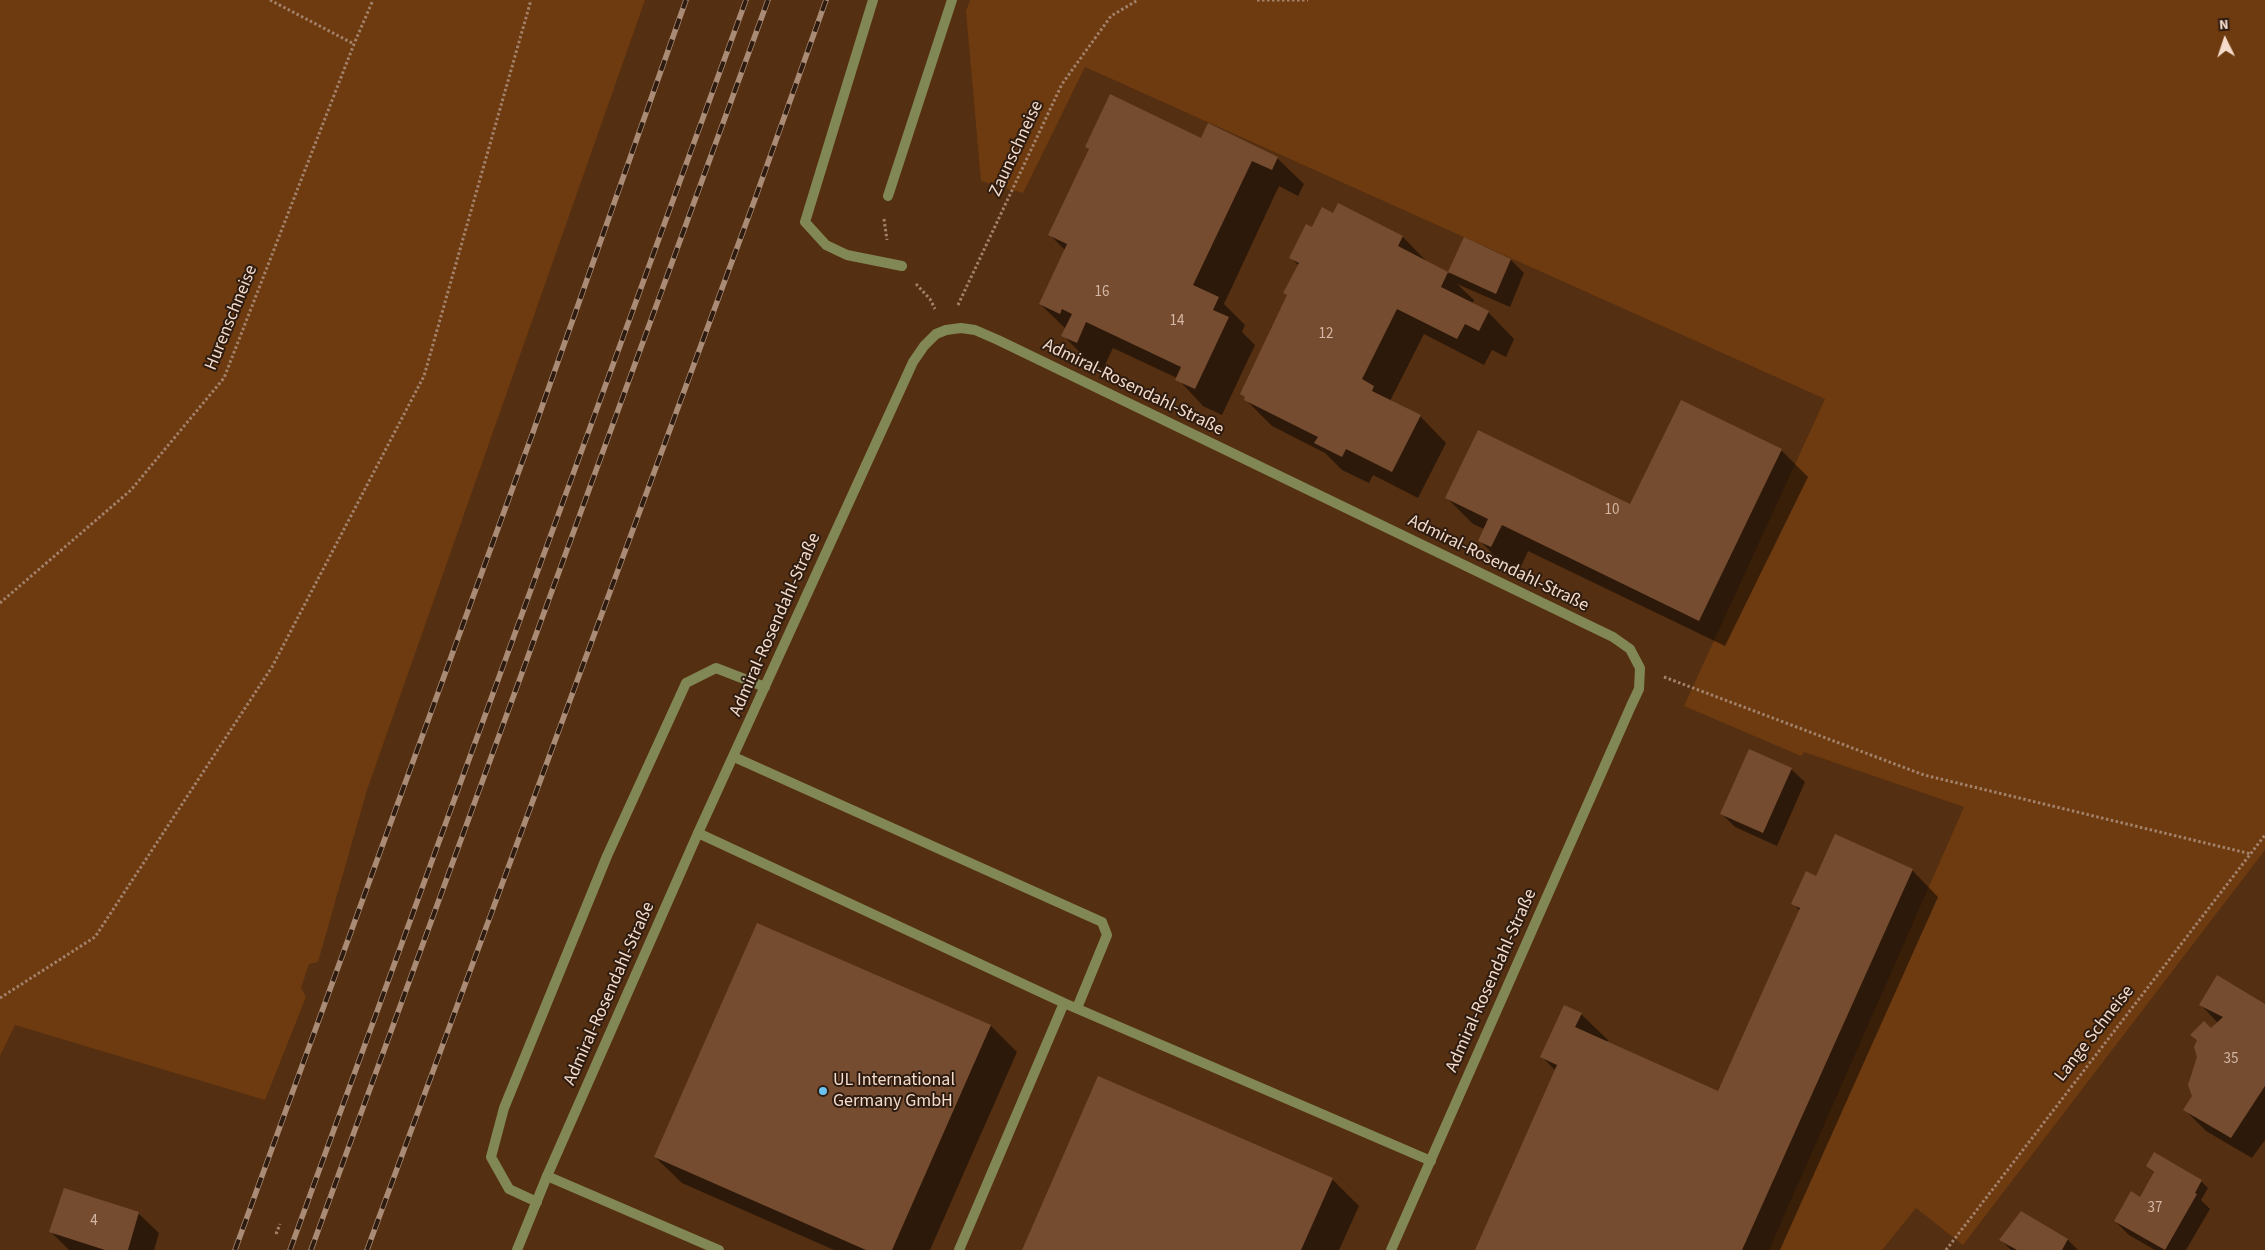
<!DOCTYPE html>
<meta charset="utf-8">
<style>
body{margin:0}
#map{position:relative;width:2265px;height:1250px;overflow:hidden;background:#552f11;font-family:"Source Sans 3",sans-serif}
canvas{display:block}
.north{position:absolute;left:2200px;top:15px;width:50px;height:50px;-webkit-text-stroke:4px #2e1c10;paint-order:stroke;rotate:356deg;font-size:14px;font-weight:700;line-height:20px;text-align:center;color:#f4dbcb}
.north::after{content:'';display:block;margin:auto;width:18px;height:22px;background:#f4dbcb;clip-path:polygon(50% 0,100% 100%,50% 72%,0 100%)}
</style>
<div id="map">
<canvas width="2265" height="1250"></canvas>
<div class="north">N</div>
</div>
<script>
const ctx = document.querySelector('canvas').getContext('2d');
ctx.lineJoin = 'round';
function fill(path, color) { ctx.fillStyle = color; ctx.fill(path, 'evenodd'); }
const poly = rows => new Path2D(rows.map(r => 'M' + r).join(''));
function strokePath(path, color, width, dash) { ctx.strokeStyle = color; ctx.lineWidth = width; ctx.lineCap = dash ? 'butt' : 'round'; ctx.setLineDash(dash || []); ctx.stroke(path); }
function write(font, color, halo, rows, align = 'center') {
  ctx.font = font + ' "Source Sans 3",sans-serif'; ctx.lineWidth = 4; ctx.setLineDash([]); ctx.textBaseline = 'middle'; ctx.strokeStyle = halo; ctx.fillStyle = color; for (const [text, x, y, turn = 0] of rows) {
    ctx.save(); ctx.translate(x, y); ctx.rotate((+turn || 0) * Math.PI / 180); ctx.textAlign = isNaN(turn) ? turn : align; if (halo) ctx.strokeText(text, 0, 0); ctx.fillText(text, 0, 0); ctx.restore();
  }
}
const green = poly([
 [0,0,645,0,367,790,318,962,309,964,301,988,306,997,265,1100,15,1025,0,1056],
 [970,0,2265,0,2265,850,1963,1245,1916,1208,1882,1250,1769,1250,1964,807,1804,752,1801,756,1684,706,1825,399,1085,67,1023,193,981,181,966,11]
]);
const shadow = poly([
 [1202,139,1277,158,1304,184,1298,196,1279,186,1224,304,1245,325,1242,332,1255,345,1222,415,1203,406,1177,378,1113,348,1103,369,1089,362,1063,335,1066,329,1040,304,1066,251,1050,235,1090,150,1087,147],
 [1339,205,1403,237,1429,264,1449,274,1465,239,1511,260,1524,273,1510,307,1457,284,1474,300,1472,304,1488,312,1514,339,1506,357,1492,350,1484,365,1424,334,1390,401,1420,416,1446,443,1418,498,1373,475,1369,483,1342,470,1325,453,1272,426,1245,399,1299,266,1291,258,1313,229,1334,215],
 [1682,402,1781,450,1808,477,1725,646,1528,551,1518,573,1506,567,1479,540,1484,529,1473,524,1447,498,1631,506],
 [1791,769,1805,782,1777,846,1735,827,1721,813],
 [1912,870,1938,897,1780,1250,1476,1250,1556,1071,1542,1057,1581,1014,1608,1040,1607,1043,1719,1093,1800,911,1793,903,1817,877],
 [757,924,991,1026,1017,1052,930,1250,834,1250,682,1183,655,1157],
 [2201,1005,2265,1005,2265,1140,2252,1158,2206,1131,2185,1110,2193,1096,2211,1030,2218,1023],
 [2147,1166,2201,1181,2208,1188,2201,1200,2210,1209,2186,1250,2155,1250,2129,1235,2115,1221,2140,1198,2155,1174],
 [1332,1179,1359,1206,1339,1250,1023,1250],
 [138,1213,159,1233,154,1250,69,1250,50,1231],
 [2021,1213,2068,1240,2078,1250,2011,1250,2001,1240]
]);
const building = poly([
 [1110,94,1201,138,1208,123,1278,157,1272,170,1252,161,1193,285,1219,297,1213,310,1229,317,1195,389,1175,380,1181,367,1086,322,1077,343,1061,336,1072,314,1062,309,1060,314,1039,304,1067,244,1048,235,1089,149,1085,147],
 [1338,203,1403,236,1398,246,1448,272,1464,237,1511,259,1496,294,1448,272,1441,287,1489,311,1479,331,1465,324,1457,339,1397,309,1362,379,1374,386,1372,391,1421,415,1392,472,1346,449,1342,457,1314,443,1318,437,1244,400,1245,397,1240,394,1287,295,1283,293,1299,263,1289,258,1306,224,1312,227,1322,207,1333,213],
 [1681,400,1782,449,1699,621,1502,525,1491,547,1478,541,1488,519,1445,498,1478,430,1630,504],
 [1749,749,1792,768,1763,833,1720,814],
 [1835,834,1913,869,1742,1250,1475,1250,1557,1065,1540,1057,1564,1005,1582,1013,1575,1027,1718,1091,1800,908,1791,904,1806,871,1816,876],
 [757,923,991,1025,892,1250,866,1250,654,1157],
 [2217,975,2265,1004,2265,1086,2231,1138,2183,1110,2192,1096,2188,1085,2197,1057,2194,1047,2197,1040,2190,1035,2204,1021,2211,1028,2223,1017,2199,1005],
 [1098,1076,1333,1178,1301,1250,1022,1250],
 [2154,1152,2202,1180,2195,1193,2197,1194,2165,1250,2114,1221,2131,1191,2140,1197,2154,1172,2146,1166],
 [64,1188,139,1212,128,1250,105,1250,49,1232],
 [2021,1211,2068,1239,2062,1250,2017,1250,1999,1240]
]);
const path = poly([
 [270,0,354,44],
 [1257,0,1308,0],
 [884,219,887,240],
 [916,284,930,299,935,309],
 [958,305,1062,84,1111,16,1138,0],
 [0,603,131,490,224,378,354,44,373,0],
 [1664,677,1924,775,2251,854],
 [0,998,95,937,272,667,424,376,531,0],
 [276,1234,280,1224],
 [1946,1250,2265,835]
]);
const lane = poly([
 [873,0,805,222,826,245,847,255,902,266],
 [888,196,952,0],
 [734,757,1102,922,1107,935,1077,1008],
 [698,833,1064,1003,1431,1161],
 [547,1176,719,1250],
 [537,1202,509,1189,491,1157,504,1108,607,856,686,683,716,668,765,687],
 [959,1250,1064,1003]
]);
const street = poly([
 [517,1250,547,1176,698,833,913,362,924,346,936,334,946,330,961,328,975,330,998,340,1613,637,1630,649,1640,668,1639,689,1631,706,1391,1250]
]);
const rail = poly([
 [235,1250,532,435,686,0],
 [290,1250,746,0],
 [311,1250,768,0],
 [367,1250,755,199,826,0]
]);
const markers = [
 [823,1091,5,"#6cc3f2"]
];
const numberNames = [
 ["16",1102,293],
 ["14",1177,322],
 ["12",1326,335],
 ["10",1612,511],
 ["35",2231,1060],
 ["37",2155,1209],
 ["4",94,1222]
];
const streetNames = [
 ["Zaunschneise",1017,149,-65],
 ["Hurenschneise",232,318,-68],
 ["Admiral-Rosendahl-Straße",1133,388,26],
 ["Admiral-Rosendahl-Straße",1498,564,26],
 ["Admiral-Rosendahl-Straße",776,625,-66],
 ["Admiral-Rosendahl-Straße",1492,981,-66],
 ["Admiral-Rosendahl-Straße",610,994,-66],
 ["Lange Schneise",2095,1034,-52]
];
const poiNames = [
 ["UL International",833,1081],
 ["Germany GmbH",833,1102]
];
fill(green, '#6e3a0f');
fill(shadow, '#0007');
fill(building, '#764c30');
strokePath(path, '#a2826b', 3, [2.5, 2.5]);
strokePath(lane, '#818755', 10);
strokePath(street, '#818755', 10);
strokePath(rail, '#aa8b75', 5.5);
strokePath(rail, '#2e1c10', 4, [11]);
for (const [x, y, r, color] of markers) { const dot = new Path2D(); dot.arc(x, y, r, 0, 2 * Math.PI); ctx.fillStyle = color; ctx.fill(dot); strokePath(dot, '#2e1c10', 2); }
write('15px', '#d4b7a4', null, numberNames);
write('18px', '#f4dbcb', '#2e1c10', streetNames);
write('18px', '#f4dbcb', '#2e1c10', poiNames, 'left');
</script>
